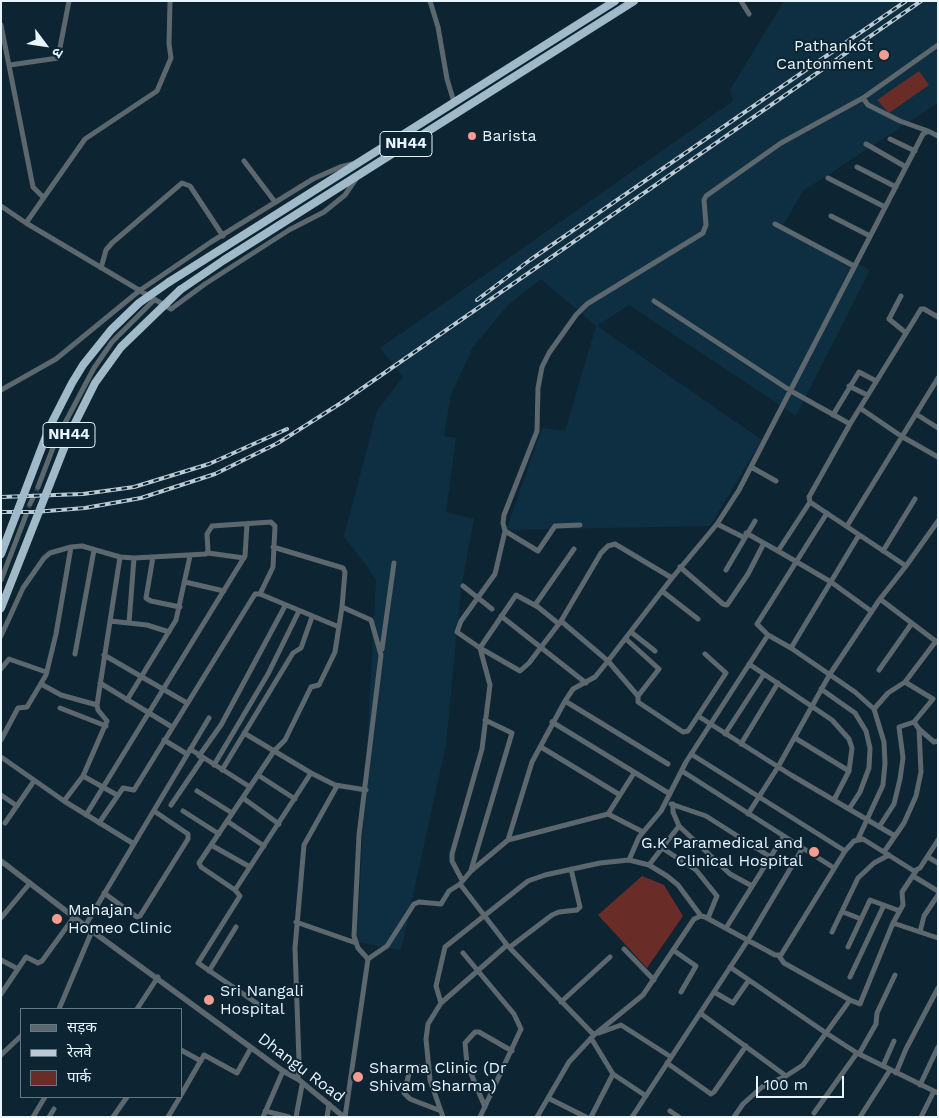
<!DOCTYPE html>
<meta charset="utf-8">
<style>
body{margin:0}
#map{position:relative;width:939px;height:1118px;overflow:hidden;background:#0d2533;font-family:"Work Sans","Noto Sans Devanagari",sans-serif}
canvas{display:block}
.frame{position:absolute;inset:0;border:2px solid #e7f5ff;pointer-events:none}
.legend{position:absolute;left:20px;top:1008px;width:162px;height:90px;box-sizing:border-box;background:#0d2533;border:1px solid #647885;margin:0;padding:6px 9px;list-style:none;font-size:15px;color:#e7f5ff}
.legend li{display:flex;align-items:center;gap:10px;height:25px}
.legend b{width:25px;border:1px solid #647885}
.north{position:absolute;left:20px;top:20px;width:50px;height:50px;-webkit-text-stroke:4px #0d2533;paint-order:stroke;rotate:121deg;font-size:14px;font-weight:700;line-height:20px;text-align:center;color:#e7f5ff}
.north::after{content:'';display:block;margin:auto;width:18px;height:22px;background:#e7f5ff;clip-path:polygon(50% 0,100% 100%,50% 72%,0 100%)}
.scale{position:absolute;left:756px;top:1076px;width:88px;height:22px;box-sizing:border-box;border:2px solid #e7f5ff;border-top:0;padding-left:6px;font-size:15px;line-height:18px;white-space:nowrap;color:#e7f5ff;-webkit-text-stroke:4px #0d2533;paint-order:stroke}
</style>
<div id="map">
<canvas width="939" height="1118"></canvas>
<div class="frame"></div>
<ul class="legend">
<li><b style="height:6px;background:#5c676e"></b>सड़क</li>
<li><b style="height:6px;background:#bbcbd6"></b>रेलवे</li>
<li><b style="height:14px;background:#6a2c26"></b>पार्क</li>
</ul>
<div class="north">उ</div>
<div class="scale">100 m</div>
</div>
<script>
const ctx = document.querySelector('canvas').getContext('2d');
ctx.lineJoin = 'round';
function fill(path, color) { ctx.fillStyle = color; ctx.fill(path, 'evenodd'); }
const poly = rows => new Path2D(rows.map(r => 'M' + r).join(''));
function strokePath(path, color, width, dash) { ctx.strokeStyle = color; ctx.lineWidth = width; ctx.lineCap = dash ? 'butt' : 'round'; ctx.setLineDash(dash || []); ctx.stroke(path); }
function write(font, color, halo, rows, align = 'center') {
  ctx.font = font + ' "Work Sans",sans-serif'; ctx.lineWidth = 4; ctx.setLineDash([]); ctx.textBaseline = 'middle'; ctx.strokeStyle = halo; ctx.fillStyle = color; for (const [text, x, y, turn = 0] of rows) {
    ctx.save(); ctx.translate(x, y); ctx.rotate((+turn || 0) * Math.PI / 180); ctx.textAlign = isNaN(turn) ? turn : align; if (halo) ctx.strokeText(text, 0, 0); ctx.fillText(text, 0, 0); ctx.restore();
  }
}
const built = poly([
 [784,1,938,1,938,103,803,191,783,226,870,270,796,416,629,305,597,326,762,440,710,526,506,530,542,428,565,431,596,326,541,279,509,304,473,347,451,395,444,436,456,438,446,512,474,519,461,589,446,745,401,950,357,942,376,579,344,536,377,411,403,377,380,348,733,101,730,90]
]);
const green = poly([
 [919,71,929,85,889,113,877,100],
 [642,876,664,885,683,916,647,968,598,915]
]);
const minorTunnel = poly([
 [33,498,38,487],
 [26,515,30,504]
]);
const minor = poly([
 [430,1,438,27,447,79,454,102],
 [741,1,749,14],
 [1,25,33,187,43,197],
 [10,65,58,58,69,1],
 [863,98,868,105,900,121,928,131],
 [890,139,915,151],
 [866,144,906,167],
 [244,161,275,202],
 [857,167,896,187],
 [828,178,885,207],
 [1,206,26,223,171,309,205,284,289,230,324,212,345,195,356,179],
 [831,216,870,236],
 [26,223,85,139,157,91,171,58,169,44,170,1],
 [775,224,854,266],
 [101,268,106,250,112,243,182,183,190,186,223,236],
 [901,296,889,319,906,333],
 [654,301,791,391,850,424],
 [849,386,867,395],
 [1,390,56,359,139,291,211,242,313,179,340,167,352,164],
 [860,408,901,436,938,457],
 [916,414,938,428],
 [833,415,859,372,876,381],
 [751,467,776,481],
 [38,487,56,440,94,368,112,342,154,300],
 [810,502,778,551,831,582,871,611],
 [30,504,33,498],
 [717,524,743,537],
 [580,525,555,526,538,551,505,531,503,523,504,515,537,431,538,388,542,367,549,353,576,315,587,304,703,233,706,225,704,200,706,196,781,143,863,98,938,45],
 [847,526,938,378],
 [505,531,495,574,461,621,457,632,480,648,520,671,529,663,561,621,601,553,608,546,615,544,672,578],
 [746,533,778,551],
 [883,551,915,499],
 [208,553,244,558],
 [153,557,146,598,151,601,180,607],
 [906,566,938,521],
 [680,567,723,604,727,605,748,574,764,543],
 [726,570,755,521],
 [1,580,26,515],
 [185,582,224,591],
 [463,586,492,609],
 [662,591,698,619],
 [880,599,938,643],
 [535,605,574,549],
 [342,607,371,620,381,655,359,835,354,936,358,948,368,959,345,1117],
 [501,616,586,683],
 [110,621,147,625,169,632],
 [561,621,608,661,638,696,638,702,683,732,688,731,726,673,705,654],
 [129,623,134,558],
 [631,632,655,651],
 [768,635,791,648],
 [1,636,23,588,44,558,50,553,71,547,82,546,120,557,134,558,206,554,208,551,207,534,212,526,271,522,275,526,273,567,260,594],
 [626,639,659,669,638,696],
 [382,649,394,563],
 [75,654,94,550],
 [104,655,187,703],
 [749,664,832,720,849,739,852,748,849,771,834,800],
 [1,669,9,659,46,672],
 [879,670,912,623],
 [905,682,936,641],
 [100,683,172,727],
 [41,684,61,695,97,705],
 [821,689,855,713,866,731,870,748,869,768,860,792,849,809],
 [127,700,176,620,190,556],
 [565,701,668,764],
 [60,708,106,726],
 [874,709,888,693,905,682,933,699,914,722,919,729,934,742,938,741],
 [698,716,791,775,895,836],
 [552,722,670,794],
 [244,733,311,773,235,890,240,896,198,963,271,1013],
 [725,734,764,674],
 [795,738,849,771],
 [1,740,18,708,27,707,46,675,56,634,71,547],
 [164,740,187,754],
 [741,744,778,683],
 [541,747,620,795],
 [190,749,250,787],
 [691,754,845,851],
 [199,756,221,725,285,606],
 [1,757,64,801,134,844],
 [214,765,268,674,299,611],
 [222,770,293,653,301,648,312,617],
 [682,771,834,868],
 [311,773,335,785,366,790],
 [258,775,295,799],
 [83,776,117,795],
 [197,791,232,813],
 [1,795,17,806],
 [243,798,279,824],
 [64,801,83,776,107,721,98,710,97,705,120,557],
 [671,804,706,816,769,856],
 [673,804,673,812,679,826,730,874,752,886],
 [171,805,203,758],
 [183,811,219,834],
 [608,814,634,773],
 [748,814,778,767,830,674,880,599,906,566,810,502,809,497,850,424,921,309,924,309,938,317],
 [86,815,245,556,247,524],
 [227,821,264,846],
 [5,823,34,781],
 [99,823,123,788,134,790,255,594,260,594,339,627],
 [879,827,894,804,900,779,903,758,899,727,914,722],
 [858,839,883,785,885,763,884,742,874,709,855,692,791,648,859,535],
 [508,840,532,762,565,701,573,689,595,677,608,661,672,578,717,524,739,490,923,134,928,131,938,136],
 [211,845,250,867],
 [662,848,696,870,717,896,708,918],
 [884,852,904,823,916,796,921,772,919,729],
 [928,857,938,863],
 [649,865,679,826],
 [471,870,512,733,485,720],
 [913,876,938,891],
 [462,880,452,861,452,854,482,749,490,685,480,648,516,595,538,607,559,624],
 [235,890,201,867,199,863,274,751,285,740,311,687,319,685,335,652,342,607,345,572,343,568,273,547],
 [104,893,137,917,140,916,188,839,188,834,154,811],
 [843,912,861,919],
 [701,916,678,885,667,876,649,865,629,860,639,837,661,811,686,762,768,635,757,624,827,513],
 [1,918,30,883],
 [296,922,356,943],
 [893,923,903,905,902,892,916,871],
 [85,926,209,718],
 [726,928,783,837],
 [832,932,858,878,874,863,889,855],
 [920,932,924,916,938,895],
 [510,947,552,915,559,912,577,910,580,907,571,869],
 [848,947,870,900,900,911],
 [624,949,654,980],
 [673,950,696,966,681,992],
 [463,953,514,1014,521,1029,480,1117],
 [779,956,784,963,850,1000],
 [368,959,387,946,414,904,419,902,441,904,449,891,460,884],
 [1,960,18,969],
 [730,967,826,1033,850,1000,860,1004,893,923,938,938],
 [209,971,236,927],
 [850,977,884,905],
 [714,992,733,1003,749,980],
 [1,994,26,957,38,963,42,961,74,917],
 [561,1002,610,957],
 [441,1003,436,986,445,947,528,881,545,875,600,863,629,860],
 [59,1009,92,931],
 [137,1009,158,977],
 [700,1013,786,1076],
 [599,1033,621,1025,671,1057],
 [594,1035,643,995,694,919,701,916,705,917,775,955,781,955,845,851,854,841,863,839,914,871,920,868,938,840],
 [591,1038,613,1074],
 [181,1050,201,1061],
 [859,1054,876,1024,877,1013,895,975],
 [1,1055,21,1036],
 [667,1063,711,1094,714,1092,746,1046],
 [429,1066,415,1067,410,1070,404,1093,410,1099,441,1111],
 [883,1066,894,1041],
 [896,1073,906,1049,938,988],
 [298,1079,299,1061,295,948,304,845,337,786],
 [920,1085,938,1047],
 [181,1095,204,1055,237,1073,251,1048],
 [548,1098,586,1117],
 [485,1107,467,1064,465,1043,475,1032,479,1032,512,1051],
 [265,1111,289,1117],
 [670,1111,679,1117],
 [814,1113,857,1053],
 [33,1117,45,1097],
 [49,1117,54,1109],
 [113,1117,127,1097],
 [168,1117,180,1097],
 [263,1117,283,1071],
 [296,1117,302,1085],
 [327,1117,329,1104],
 [443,1117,430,1080,426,1039,428,1024,441,1003,507,945],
 [537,1117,569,1062,594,1035,507,945,460,884,471,871,508,840,608,814,643,832],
 [591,1117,613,1074,646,1096],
 [632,1117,748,940,802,849],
 [734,1117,743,1104,762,1087,786,1076,803,1065,826,1033,857,1053,938,1093],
 [860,1117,890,1070],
 [921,1117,934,1091]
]);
const tertiary = poly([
 [1,861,92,931,283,1071,298,1079,344,1117]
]);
const trunk = poly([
 [169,282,615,1],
 [180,290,224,260,634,1]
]);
const rail = poly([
 [477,300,530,260,906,1],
 [1,497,83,494,134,487,209,464,287,429],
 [1,512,34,512,85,508,141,498,215,474,278,443,341,403,921,1]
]);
const trunkBridge = poly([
 [1,554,50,426,72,383,83,365,111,330,139,303,169,282],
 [1,608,70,433,95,383,121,347,180,290]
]);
const markers = [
 [884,55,6,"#f59c91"],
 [472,136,5,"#f59c91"],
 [814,852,6,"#f59c91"],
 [57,919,6,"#f59c91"],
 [209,1000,6,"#f59c91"],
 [358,1077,6,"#f59c91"]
];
const shields = [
 [406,144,52],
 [69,435,52]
];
const shieldNames = [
 ["NH44",406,144],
 ["NH44",69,435]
];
const poiNames = [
 ["Pathankot",873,46,"right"],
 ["Cantonment",873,64,"right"],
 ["Barista",482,136],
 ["G.K Paramedical and",803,843,"right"],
 ["Clinical Hospital",803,861,"right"],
 ["Mahajan",68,910],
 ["Homeo Clinic",68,928],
 ["Sri Nangali",220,991],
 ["Hospital",220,1009],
 ["Sharma Clinic (Dr",369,1068],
 ["Shivam Sharma)",369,1086]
];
const streetNames = [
 ["Dhangu Road",301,1068,37]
];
fill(built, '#0e2e41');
fill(green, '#6a2c26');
strokePath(minorTunnel, '#2e4452', 5, [5, 2.5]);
strokePath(minor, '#5c676e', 5);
strokePath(tertiary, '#5c676e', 5.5);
strokePath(trunk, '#a0baca', 8);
strokePath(rail, '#bbcbd6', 4);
strokePath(rail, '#0d2533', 2, [5.5]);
strokePath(trunkBridge, '#a0baca', 8);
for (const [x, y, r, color] of markers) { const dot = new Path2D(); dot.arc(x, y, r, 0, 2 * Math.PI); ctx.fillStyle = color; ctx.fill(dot); strokePath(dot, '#0d2533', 2); }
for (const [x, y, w] of shields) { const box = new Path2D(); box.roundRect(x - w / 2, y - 12.5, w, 25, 4); ctx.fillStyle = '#0d2533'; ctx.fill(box); strokePath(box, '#e7f5ff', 1); }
write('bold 15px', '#e7f5ff', null, shieldNames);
write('16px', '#e7f5ff', '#0d2533', poiNames, 'left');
write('16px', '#e7f5ff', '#0d2533', streetNames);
</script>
